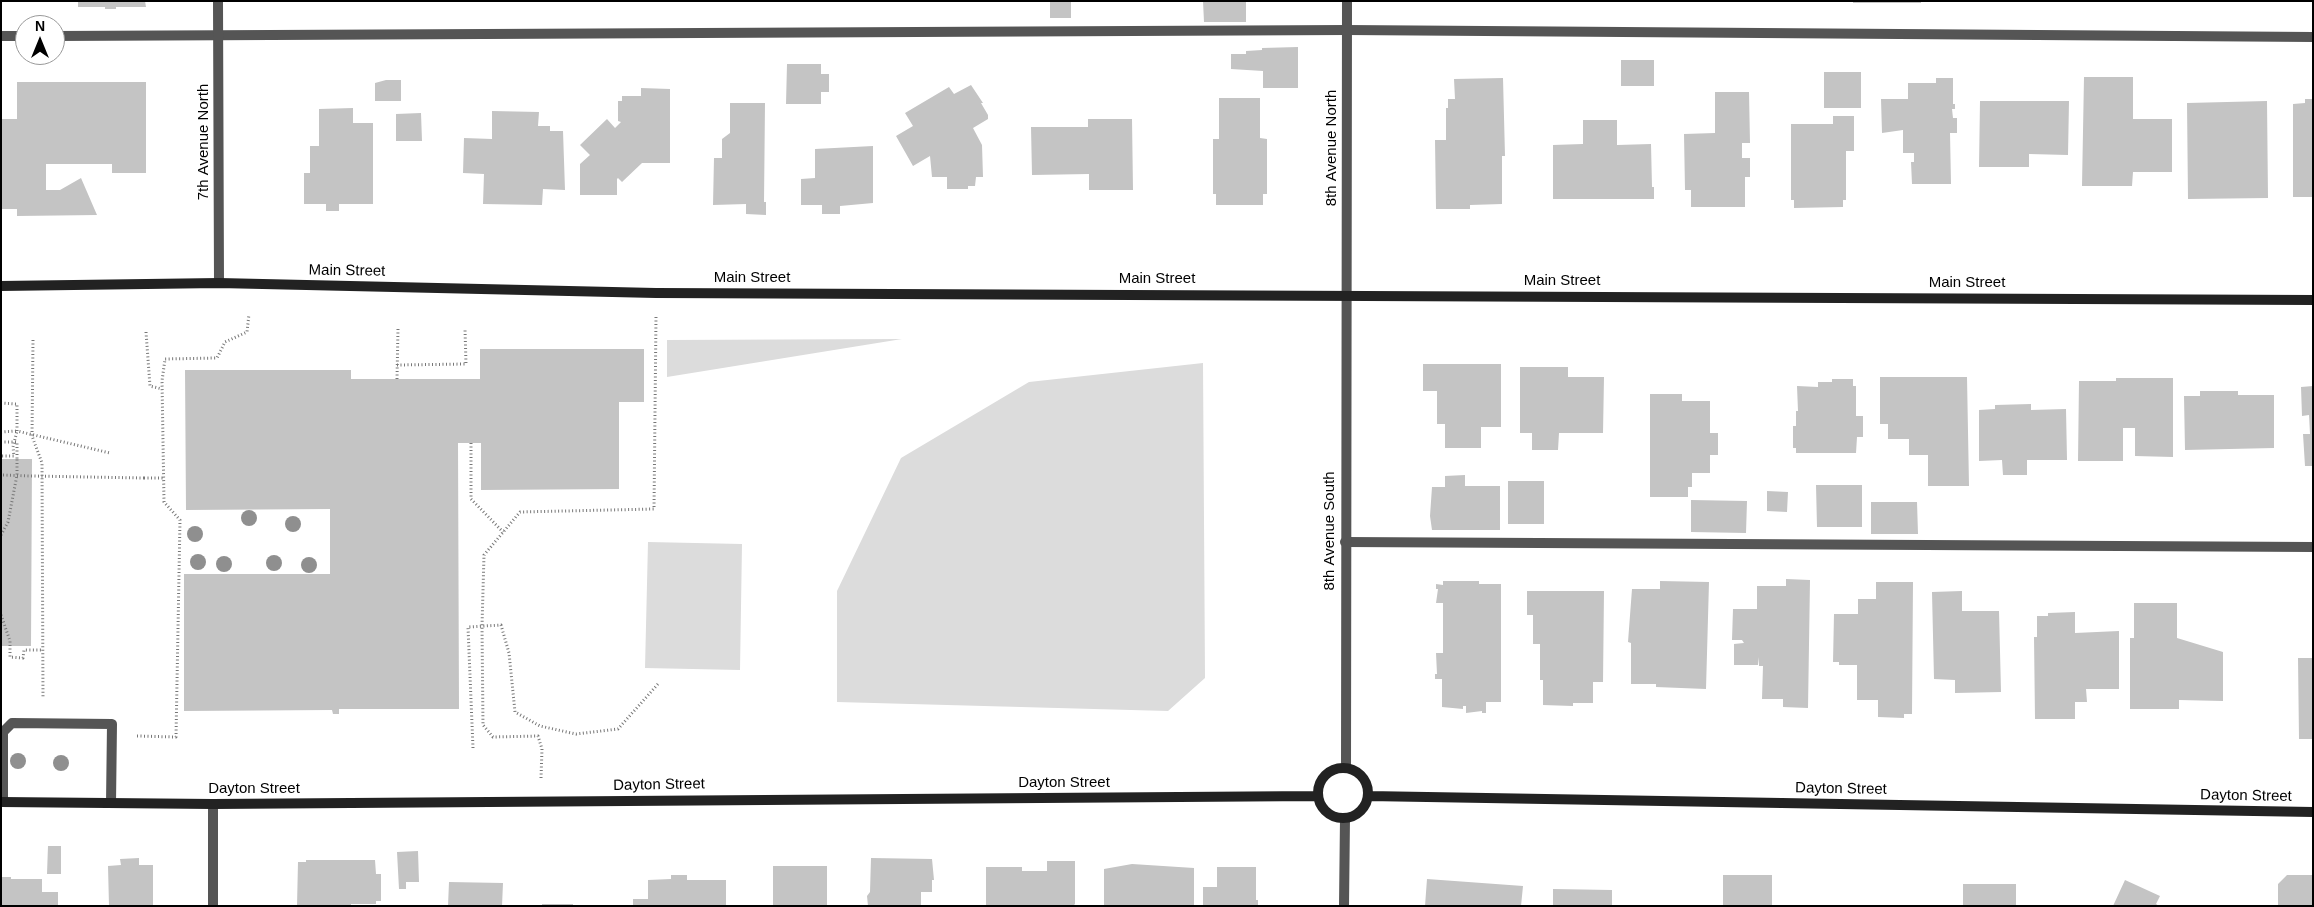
<!DOCTYPE html>
<style>
body{margin:0}
#map{position:relative;width:2314px;height:907px;overflow:hidden;background:#fff;font-family:Helvetica,sans-serif}
canvas{display:block}
.frame{position:absolute;inset:0;border:2px solid #000;pointer-events:none}
.north{position:absolute;left:15px;top:15px;width:50px;height:50px;box-sizing:border-box;background:#fff;border:1px solid #999;border-radius:50%;rotate:0deg;font-size:14px;font-weight:700;line-height:20px;text-align:center;color:#000}
.north::after{content:'';display:block;margin:auto;width:18px;height:22px;background:#000;clip-path:polygon(50% 0,100% 100%,50% 72%,0 100%)}
</style>
<div id="map">
<canvas width="2314" height="907"></canvas>
<div class="frame"></div>
<div class="north">N</div>
</div>
<script>
const ctx = document.querySelector('canvas').getContext('2d');
ctx.lineJoin = 'round';
function fill(path, color) { ctx.fillStyle = color; ctx.fill(path, 'evenodd'); }
const poly = rows => new Path2D(rows.map(r => 'M' + r).join(''));
function strokePath(path, color, width, dash) { ctx.strokeStyle = color; ctx.lineWidth = width; ctx.lineCap = dash ? 'butt' : 'round'; ctx.setLineDash(dash || []); ctx.stroke(path); }
function write(font, color, halo, rows, align = 'center') {
  ctx.font = font + ' Helvetica,sans-serif'; ctx.lineWidth = 4; ctx.setLineDash([]); ctx.textBaseline = 'middle'; ctx.strokeStyle = halo; ctx.fillStyle = color; for (const [text, x, y, turn = 0] of rows) {
    ctx.save(); ctx.translate(x, y); ctx.rotate((+turn || 0) * Math.PI / 180); ctx.textAlign = isNaN(turn) ? turn : align; if (halo) ctx.strokeText(text, 0, 0); ctx.fillText(text, 0, 0); ctx.restore();
  }
}
const green = poly([
 [902,339,667,377,667,340],
 [1203,363,1205,678,1168,711,837,702,837,591,901,458,1029,382],
 [648,542,742,544,740,670,645,668]
]);
const building = poly([
 [78,1,145,1,146,7,116,7,116,9,105,9,105,7,78,7],
 [1050,1,1071,1,1071,18,1050,18],
 [1203,1,1246,1,1246,22,1204,22],
 [1853,1,1921,1,1921,3,1853,3],
 [1298,47,1298,88,1263,88,1263,71,1231,69,1231,54,1246,54,1246,51,1262,50,1262,48],
 [1621,60,1654,60,1654,86,1621,86],
 [787,64,821,64,821,74,829,74,829,92,821,92,821,104,786,104],
 [1824,72,1861,72,1861,108,1824,108],
 [2084,77,2133,77,2133,119,2172,119,2172,172,2133,172,2132,186,2082,186],
 [1503,78,1505,156,1502,156,1502,204,1470,205,1470,209,1436,209,1435,140,1446,140,1446,108,1448,108,1448,99,1455,99,1454,79],
 [1936,78,1953,78,1953,104,1955,104,1955,109,1952,109,1953,118,1957,118,1957,133,1950,133,1951,184,1912,184,1911,162,1914,162,1914,153,1903,153,1903,130,1882,133,1881,99,1908,99,1908,83,1936,83],
 [386,80,401,80,401,101,375,101,375,83],
 [17,82,146,82,146,173,112,173,112,164,46,164,46,190,60,190,81,178,97,215,17,216,17,209,1,209,1,119,17,119],
 [971,85,983,103,981,103,988,115,988,119,973,128,982,145,983,177,976,177,975,186,968,186,968,189,947,189,947,177,932,177,930,156,913,166,896,136,913,126,905,113,949,87,954,94],
 [641,88,670,89,670,163,642,163,622,182,618,178,617,179,617,195,580,195,580,164,590,155,580,145,607,119,615,128,621,122,618,121,618,101,622,101,622,96,641,96],
 [1715,92,1749,92,1750,143,1742,143,1742,158,1750,158,1750,177,1745,177,1745,207,1691,207,1691,190,1685,190,1684,134,1715,133],
 [1219,98,1260,98,1260,138,1267,139,1267,194,1263,194,1263,205,1216,205,1216,194,1213,194,1213,139,1219,139],
 [2305,99,2313,99,2313,197,2293,197,2293,104,2305,103],
 [1980,101,2069,101,2068,155,2029,154,2029,167,1979,167],
 [2267,101,2268,198,2188,199,2187,103],
 [730,103,765,103,764,202,766,202,766,215,746,214,746,204,713,205,714,158,722,158,722,139,730,133],
 [353,108,353,123,373,123,373,204,339,204,339,211,326,211,326,204,304,204,304,173,310,173,310,146,319,146,319,109],
 [492,111,539,112,538,126,550,126,550,131,563,131,565,190,543,189,542,205,483,204,484,174,463,173,464,138,492,139],
 [421,113,422,141,396,141,396,114],
 [1833,116,1854,116,1854,151,1846,151,1846,200,1843,200,1843,207,1794,208,1794,200,1791,200,1791,124,1833,124],
 [1088,119,1132,119,1133,190,1089,190,1089,174,1032,175,1031,127,1088,127],
 [1583,120,1617,120,1617,145,1651,144,1652,187,1654,187,1654,199,1553,199,1553,145,1583,144],
 [873,146,873,203,840,206,840,214,822,214,822,205,801,205,801,179,815,178,815,149],
 [480,349,644,349,644,402,619,402,619,489,481,490,481,443,458,443,459,709,339,709,339,714,333,714,332,710,184,711,184,574,330,574,330,509,186,510,185,370,351,370,351,379,480,379],
 [1423,364,1501,364,1501,427,1481,427,1481,448,1445,448,1445,424,1437,424,1437,391,1423,391],
 [1520,367,1568,367,1568,377,1604,377,1603,433,1559,433,1558,450,1532,450,1532,433,1520,433],
 [1880,377,1967,377,1969,486,1928,486,1928,455,1909,455,1909,439,1888,439,1888,424,1880,424],
 [2116,378,2173,378,2173,457,2135,456,2135,428,2123,428,2123,461,2078,461,2079,381,2116,381],
 [1832,379,1853,379,1853,386,1856,386,1856,416,1863,416,1863,437,1857,437,1856,453,1796,453,1796,448,1793,448,1793,426,1796,426,1796,411,1798,411,1797,386,1818,387,1818,382,1832,382],
 [2313,386,2313,466,2305,466,2303,434,2310,434,2309,415,2302,416,2301,387],
 [2200,391,2238,391,2238,395,2274,395,2274,448,2185,450,2184,396,2200,396],
 [1650,394,1682,394,1682,401,1710,401,1710,433,1718,433,1718,455,1710,455,1710,473,1692,473,1692,487,1688,487,1688,497,1650,497],
 [2031,404,2031,410,2066,409,2067,460,2027,460,2027,475,2003,475,2002,460,1979,461,1979,410,1995,409,1995,405],
 [1,459,32,459,31,646,1,646],
 [1465,475,1465,486,1500,486,1500,530,1432,530,1430,516,1432,487,1445,487,1445,476],
 [1508,481,1544,481,1544,524,1508,524],
 [1816,485,1862,485,1862,527,1817,527],
 [1767,491,1788,492,1787,512,1767,511],
 [1691,500,1747,501,1746,533,1691,532],
 [1871,502,1917,502,1918,534,1871,534],
 [1786,579,1810,580,1808,708,1783,707,1783,699,1762,699,1763,666,1759,666,1759,657,1758,665,1734,665,1734,644,1744,643,1742,640,1732,640,1733,609,1757,609,1757,586,1786,586],
 [1443,581,1479,581,1479,584,1501,584,1501,702,1486,702,1486,713,1482,713,1482,711,1466,713,1466,706,1463,706,1463,709,1442,707,1442,679,1435,679,1435,674,1437,674,1436,653,1443,653,1443,603,1436,603,1438,589,1436,589,1436,584,1443,585],
 [1660,581,1709,582,1706,689,1656,687,1656,684,1631,684,1631,643,1628,642,1632,589,1660,589],
 [1876,582,1913,582,1912,714,1904,714,1904,718,1878,717,1878,700,1857,700,1857,665,1839,665,1839,662,1833,662,1834,614,1858,614,1858,599,1876,599],
 [1527,591,1604,591,1603,682,1593,682,1593,703,1573,703,1573,706,1543,705,1543,680,1540,680,1540,644,1533,644,1533,615,1527,615],
 [1962,591,1962,611,1999,611,2001,692,1955,693,1955,680,1934,679,1932,592],
 [2134,603,2177,603,2177,638,2223,652,2223,701,2179,700,2179,709,2130,709,2130,638,2134,638],
 [2075,612,2075,633,2119,631,2119,689,2086,689,2087,702,2075,702,2075,719,2035,719,2034,637,2037,637,2037,616,2048,616,2048,613],
 [2298,658,2313,658,2313,739,2299,739],
 [48,846,61,846,61,874,47,874],
 [418,851,419,882,406,882,406,889,399,889,397,852],
 [139,858,139,865,153,865,153,906,109,906,108,866,121,865,120,859],
 [871,858,932,859,934,880,932,880,932,892,921,892,921,906,868,906,867,896,870,892],
 [306,860,375,860,376,874,381,874,381,901,376,901,376,904,351,904,351,906,297,906,298,862,306,862],
 [1047,861,1075,861,1075,904,1073,906,986,906,986,867,1022,867,1022,871,1047,871],
 [1132,864,1194,868,1194,906,1104,906,1104,869],
 [773,866,827,866,827,906,773,906],
 [1217,867,1256,867,1256,900,1258,900,1258,906,1203,906,1203,887,1217,887],
 [671,875,687,875,687,880,726,880,726,906,633,906,633,899,648,899,648,880,671,879],
 [1723,875,1772,875,1772,906,1723,906],
 [2287,875,2313,875,2313,906,2278,905,2278,884],
 [1,877,11,877,11,879,42,879,42,892,58,892,58,906,1,906],
 [1427,879,1523,886,1521,906,1425,906],
 [2125,880,2160,896,2156,904,2159,906,2113,906],
 [449,882,503,883,502,906,448,906],
 [1963,884,2016,884,2016,906,1963,906],
 [1553,889,1612,890,1612,906,1553,906],
 [542,904,573,904,573,906,542,906]
]);
const path = poly([
 [146,332,150,386,162,389],
 [33,340,32,436,42,463,43,698],
 [397,365,466,364,465,329],
 [397,379,398,329],
 [1,403,17,404,17,431,110,453],
 [1,432,17,431,13,447,14,456,1,456],
 [471,443,471,499,503,532],
 [3,475,31,476],
 [144,478,164,478],
 [1,535,8,522,17,475,17,459],
 [1,615,10,641,10,657,23,658,24,650,42,650],
 [137,736,176,737,180,520,164,502,162,381,165,359,217,358,225,342,247,332,249,314],
 [473,748,468,627,501,625,509,653,515,712,540,726,576,734,618,729,658,684],
 [541,778,542,749,538,736,493,737,483,725,482,626,484,555,520,512,654,509,656,316]
]);
const lane = poly([
 [1,36,25,36],
 [55,36,1347,30,2313,37],
 [1345,542,2313,547],
 [3,802,3,732,12,723,112,724,111,803]
]);
const street = poly([
 [218,1,219,283],
 [1346,768,1347,1],
 [213,906,213,804],
 [1344,906,1345,818]
]);
const secondary = poly([
 [1,286,219,283,656,293,2313,300],
 '1318 793a25 25 0 1 1 50 0a25 25 0 1 1-50 0Z',
 [1368,796,2313,812],
 [1,802,213,804,1317,796]
]);
const pathBridge = poly([
 [1,442,17,442,17,459],
 [31,476,144,478]
]);
const trees = [
 [249,518],
 [293,524],
 [195,534],
 [198,562],
 [274,563],
 [224,564],
 [309,565],
 [18,761],
 [61,763]
];
const streetNames = [
 ["7th Avenue North",204,142,-90],
 ["8th Avenue North",1332,148,-90],
 ["Main Street",347,271,1],
 ["Main Street",752,278],
 ["Main Street",1157,279],
 ["Main Street",1562,281],
 ["Main Street",1967,283],
 ["8th Avenue South",1330,531,-90],
 ["Dayton Street",1064,783],
 ["Dayton Street",659,785,-1],
 ["Dayton Street",254,789],
 ["Dayton Street",1841,789,1],
 ["Dayton Street",2246,796,1]
];
fill(green, '#dcdcdc');
fill(building, '#c4c4c4');
strokePath(path, '#777', 3, [1, 2.5]);
strokePath(lane, '#555', 10);
strokePath(street, '#555', 10);
strokePath(secondary, '#222', 10);
strokePath(pathBridge, '#777', 3, [1, 2.5]);
ctx.fillStyle = '#8f8f8f';
for (const [x, y] of trees) { ctx.beginPath(); ctx.arc(x, y, 8, 0, 2 * Math.PI); ctx.fill(); }
write('15px', '#000', '#fff', streetNames);
</script>
